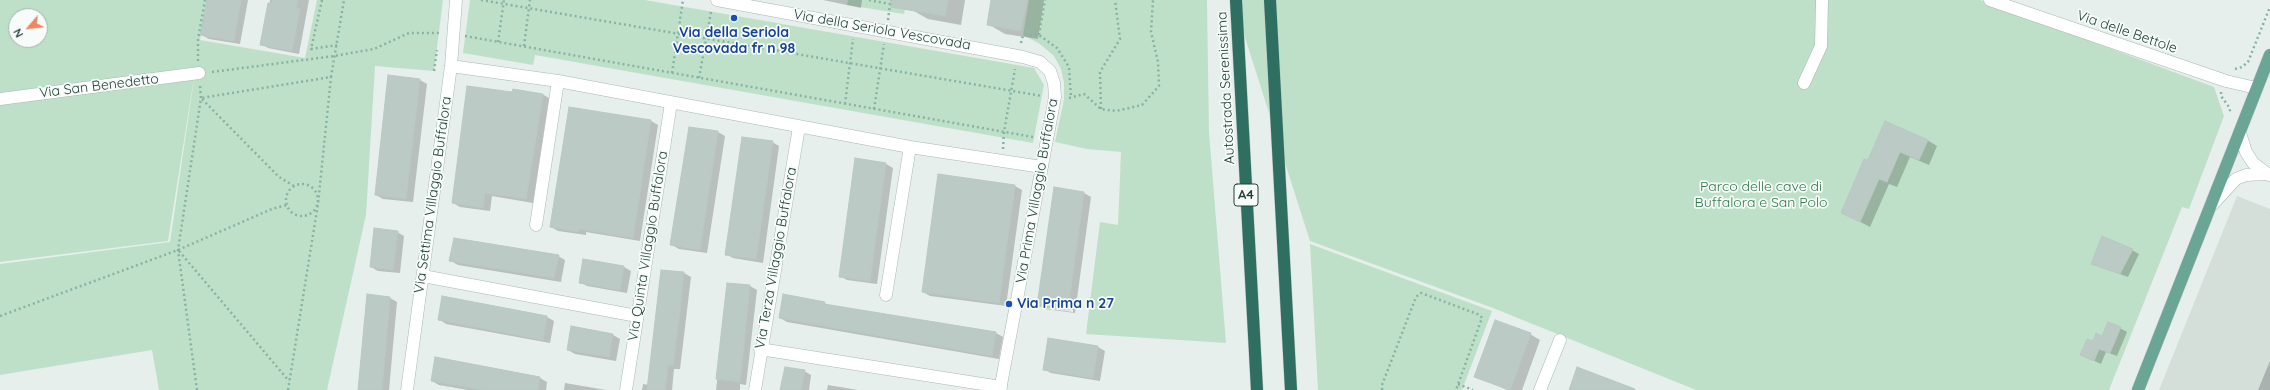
<!DOCTYPE html>
<style>
body{margin:0}
#map{position:relative;width:2270px;height:390px;overflow:hidden;background:#e6efeb;font-family:Quicksand,sans-serif}
canvas{display:block}
.north{position:absolute;left:8px;top:8px;width:40px;height:40px;box-sizing:border-box;background:#f7fbf9;border:1px solid #a3b1ad;border-radius:50%;rotate:242deg;font-size:11px;font-weight:700;line-height:16px;text-align:center;color:#24423a}
.north::after{content:'';display:block;margin:auto;width:14px;height:18px;background:#f4845f;clip-path:polygon(50% 0,100% 100%,50% 72%,0 100%)}
</style>
<div id="map">
<canvas width="2270" height="390"></canvas>
<div class="north">N</div>
</div>
<script>
const ctx = document.querySelector('canvas').getContext('2d');
ctx.lineJoin = 'round';
function fill(path, color) { ctx.fillStyle = color; ctx.fill(path, 'evenodd'); }
const poly = rows => new Path2D(rows.map(r => 'M' + r).join(''));
function strokePath(path, color, width, dash) { ctx.strokeStyle = color; ctx.lineWidth = width; ctx.lineCap = dash ? 'butt' : 'round'; ctx.setLineDash(dash || []); ctx.stroke(path); }
function write(font, color, halo, rows, align = 'center') {
  ctx.font = font + ' Quicksand,sans-serif'; ctx.lineWidth = 3.5; ctx.setLineDash([]); ctx.textBaseline = 'middle'; ctx.strokeStyle = halo; ctx.fillStyle = color; for (const [text, x, y, turn = 0] of rows) {
    ctx.save(); ctx.translate(x, y); ctx.rotate((+turn || 0) * Math.PI / 180); ctx.textAlign = isNaN(turn) ? turn : align; if (halo) ctx.strokeText(text, 0, 0); ctx.fillText(text, 0, 0); ctx.restore();
  }
}
const built = poly([
 [2237,196,2270,209,2270,390,2159,390]
]);
const green = poly([
 [0,0,208,0,200,40,305,58,317,0,443,0,434,71,375,66,366,215,327,390,159,390,152,350,0,375,0,264,170,242,197,59,168,241,0,262],
 [16,16,40,16,40,40,16,40],
 [470,0,645,0,1034,68,1044,85,1033,143,535,55,533,65,463,53],
 [848,0,907,0,904,14,847,5],
 [1029,0,1207,0,1209,132,1226,343,1086,334,1100,222,1118,225,1121,152,1087,149,1055,142,1064,99,1064,83,1061,69,1054,56,1040,44,1023,35],
 [1233,0,1980,0,2214,87,2224,116,2189,209,2182,207,2109,390,1696,390,1493,308,1310,241],
 [1310,244,1492,311,1462,390,1318,390]
]);
const shadow = poly([
 [208,0,248,0,240,44,209,39,202,35],
 [270,0,309,0,299,54,268,48,262,44],
 [823,0,862,0,861,8],
 [913,0,965,0,961,25,928,19,912,10],
 [993,0,1044,0,1038,39,1005,34,988,24],
 [420,80,427,84,413,202,383,199,376,195],
 [513,93,542,94,549,98,533,203,492,196,490,211,460,207,453,203],
 [651,121,658,125,640,241,586,232,586,235,558,231,551,227],
 [690,128,718,132,725,136,707,253,679,249,672,245],
 [1927,140,1937,146,1929,165,1910,157,1897,187,1889,184,1870,227,1843,213,1868,162],
 [772,142,779,146,763,263,733,258,726,254],
 [886,164,893,168,877,284,847,280,840,276],
 [1015,186,1022,190,1006,306,930,296,923,292],
 [1055,188,1084,193,1091,197,1075,313,1045,309,1038,305],
 [1044,306,1073,310,1073,312,1044,308],
 [397,232,404,236,400,273,378,271,371,267],
 [2132,250,2139,254,2128,277,2092,264],
 [558,256,565,260,561,282,458,265,451,261],
 [583,260,624,267,631,271,627,293,587,286,580,282],
 [662,271,684,273,691,277,680,369,674,369,672,390,642,390,643,384,649,385],
 [728,284,750,286,757,290,746,385,740,384,740,390,716,390],
 [390,298,397,302,389,390,359,390],
 [824,303,829,305,996,333,1003,337,999,359,787,322,780,318],
 [547,317,554,321,550,343,446,324,439,319],
 [2120,328,2127,332,2117,356,2106,352,2101,364,2082,355,2093,343],
 [1530,334,1540,340,1522,390,1507,390,1475,376],
 [613,335,620,339,616,361,575,354,568,350],
 [1098,347,1105,351,1100,381,1051,373,1044,369],
 [436,359,540,378,547,382,546,390,468,390,439,385,432,381],
 [2270,361,2270,390,2258,390],
 [804,371,811,375,809,390,782,390],
 [565,383,606,390,564,390],
 [828,385,858,390,827,390]
]);
const building = poly([
 [207,0,241,0,234,41,200,35,207,0],
 [272,0,298,0,296,8,300,9,292,51,260,45,268,3,271,4,272,0],
 [891,0,948,0,945,16,891,7,891,0],
 [991,0,1027,0,1021,31,987,25,991,0],
 [388,75,420,79,406,199,375,195,388,75],
 [467,86,512,92,513,89,543,94,526,199,485,193,483,208,452,203,467,86],
 [569,107,651,120,633,238,579,229,579,232,550,227,569,107],
 [1885,121,1928,140,1919,160,1900,152,1887,182,1879,179,1860,222,1841,213,1864,159,1868,160,1885,121],
 [689,127,718,131,700,250,670,245,689,127],
 [742,137,773,141,756,259,725,255,742,137],
 [855,158,886,163,870,281,839,277,855,158],
 [938,174,1015,185,999,303,922,292,938,174],
 [1054,187,1084,192,1068,310,1037,306,1054,187],
 [374,228,398,231,393,270,370,267,374,228],
 [2102,236,2133,249,2120,274,2091,264,2102,236],
 [454,238,559,255,554,278,449,261,454,238],
 [583,259,624,266,620,290,579,283,583,259],
 [661,270,684,272,680,311,673,366,668,365,665,390,647,390,661,270],
 [727,283,750,285,740,382,716,379,727,283],
 [367,294,390,297,382,390,358,390,367,294],
 [783,294,825,302,824,304,996,332,992,356,779,318,783,294],
 [442,296,547,316,543,340,438,320,442,296],
 [1495,320,1531,333,1510,390,1474,377,1495,320],
 [2108,322,2121,327,2110,353,2099,349,2094,361,2080,355,2087,339,2093,341,2096,333,2102,336,2108,322],
 [571,326,613,334,609,357,567,350,571,326],
 [1048,338,1098,346,1093,378,1043,370,1048,338],
 [435,357,540,377,538,390,483,390,431,381,435,357],
 [785,367,805,370,801,390,780,390,785,367],
 [1577,367,1635,389,1635,390,1569,390,1577,367]
]);
const path = poly([
 [322,0,311,49,337,45],
 [481,0,1042,96],
 [869,0,890,4,891,0],
 [888,20,890,4],
 [1039,35,1045,0],
 [465,36,1033,137],
 [498,42,504,0],
 [1021,43,1023,35,1039,35,1057,48,1069,67,1071,97],
 [524,46,530,0],
 [198,61,198,39,205,0],
 [2235,69,2242,67,2248,62,2270,7],
 [434,71,437,50],
 [212,72,334,56,374,49,409,33,441,33],
 [672,73,683,0],
 [699,78,711,12],
 [2221,92,2221,96,2229,107,2231,114],
 [1069,98,1084,94,1101,109,1116,111,1142,105,1159,86,1158,62,1151,32,1153,0],
 [845,104,853,39],
 [874,109,884,44],
 [1101,109,1100,72,1120,39,1115,0],
 [1003,149,1004,132,1015,69],
 '286 200a16 16 0 1 1 32 0a16 16 0 1 1-32 0Z',
 [294,186,279,177,201,98,331,77,344,0],
 [179,251,289,381],
 [0,316,178,250,272,209,287,205],
 [1458,384,1473,390],
 [197,390,178,250,201,98,200,86],
 [288,390,318,204,331,77],
 [1382,390,1382,385,1416,297,1421,293,1480,315,1482,318,1456,390]
]);
const minor = poly([
 [717,0,1023,57,1040,62,1050,71,1054,83,1055,97,1000,390],
 [1990,0,2226,81,2256,88],
 [451,66,558,81,910,147,1042,167],
 [1804,83,1821,46,1822,0],
 [0,99,199,73],
 [2240,133,2246,152,2253,163,2269,175],
 [2211,206,2236,179,2246,175,2266,174],
 [536,225,558,81],
 [423,276,637,316],
 [886,295,910,147],
 [760,349,1001,387],
 [407,390,451,66,456,0],
 [626,390,671,103],
 [755,390,799,127],
 [1540,390,1560,340]
]);
const major = poly([
 [2138,390,2270,55]
]);
const highway = poly([
 [1236,0,1257,390],
 [1270,0,1291,390]
]);
const markers = [
 [734,18,4,"#1a4fb4"],
 [1009,304,4,"#1a4fb4"]
];
const shields = [
 [1246,195,24]
];
const shieldNames = [
 ["A4",1246,195]
];
const streetNames = [
 ["Via della Seriola Vescovada",882,30,10],
 ["Via delle Bettole",2127,32,19],
 ["Via San Benedetto",99,86,-7],
 ["Autostrada Serenissima",1226,88,-93],
 ["Via Prima Villaggio Buffalora",1037,191,-80],
 ["Via Settima Villaggio Buffalora",433,195,-82],
 ["Via Quinta Villaggio Buffalora",648,246,-81],
 ["Via Terza Villaggio Buffalora",776,258,-80]
];
const transitNames = [
 ["Via della Seriola",734,33],
 ["Vescovada fr n 98",734,49],
 ["Via Prima n 27",1017,304,"left"]
];
const parkNames = [
 ["Parco delle cave di",1761,187],
 ["Buffalora e San Polo",1761,203]
];
fill(built, '#d4dfda');
fill(green, '#bfe0c8');
fill(shadow, '#0003');
fill(building, '#bbcac4');
strokePath(building, '#b8c9c2', 1);
strokePath(minor, '#a8b8b2', 13);
strokePath(major, '#c2cac8', 13);
strokePath(highway, '#c2cac8', 13);
strokePath(path, '#86b3a5', 2.5, [2, 3]);
strokePath(minor, '#fff', 12);
strokePath(major, '#6aa596', 12);
strokePath(highway, '#2f6f62', 12);
for (const [x, y, r, color] of markers) { const dot = new Path2D(); dot.arc(x, y, r, 0, 2 * Math.PI); ctx.fillStyle = color; ctx.fill(dot); strokePath(dot, '#f7fbf9', 1.5); }
for (const [x, y, w] of shields) { const box = new Path2D(); box.roundRect(x - w / 2, y - 11, w, 22, 3); ctx.fillStyle = '#f7fbf9'; ctx.fill(box); strokePath(box, '#24423a', 1); }
write('bold 13px', '#24423a', null, shieldNames);
write('14px', '#24423a', '#f7fbf9', streetNames);
write('bold 14px', '#164399', '#f7fbf9', transitNames);
write('14px', '#2d7a4b', '#f7fbf9', parkNames);
</script>
